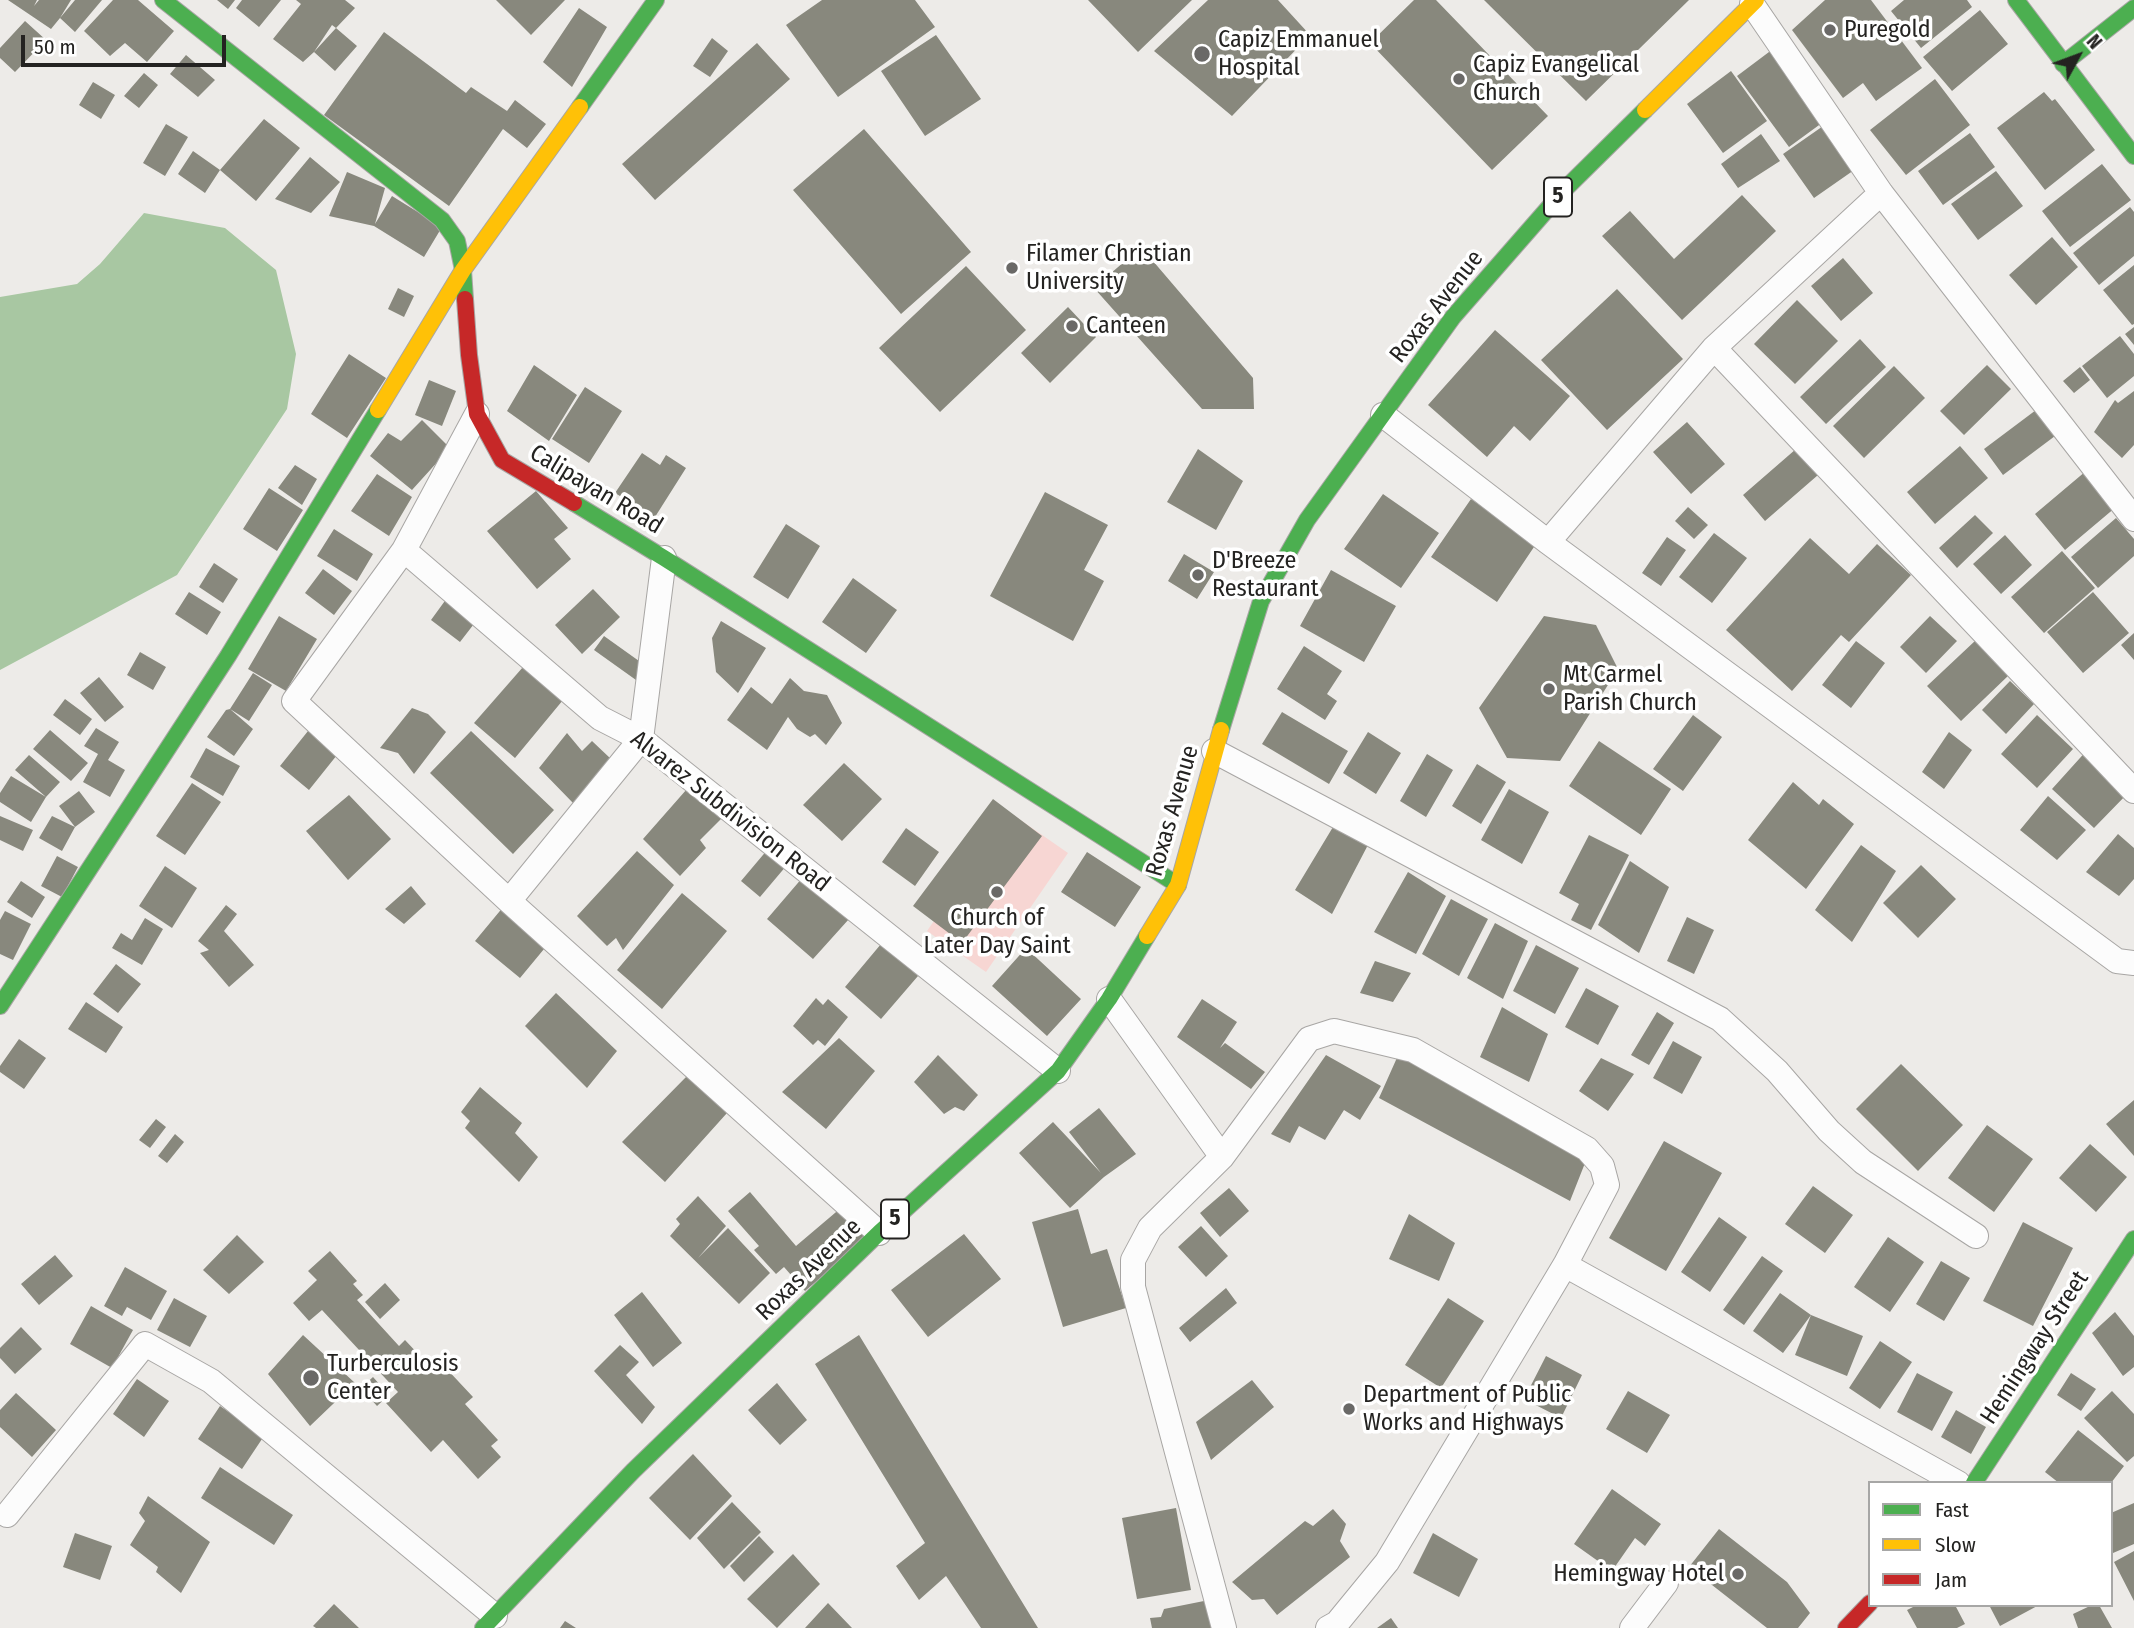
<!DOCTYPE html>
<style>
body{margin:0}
#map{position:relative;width:2134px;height:1628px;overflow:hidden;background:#edebe8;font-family:"Fira Sans Condensed",sans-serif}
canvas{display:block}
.legend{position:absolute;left:1868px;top:1481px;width:245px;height:126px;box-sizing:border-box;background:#fff;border:2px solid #a7a7a6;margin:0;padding:9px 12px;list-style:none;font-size:21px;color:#242321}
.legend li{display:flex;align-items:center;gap:14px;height:35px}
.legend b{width:35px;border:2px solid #a7a7a6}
.north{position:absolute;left:2043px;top:21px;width:70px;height:70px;-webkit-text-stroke:5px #fff;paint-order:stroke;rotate:49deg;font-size:19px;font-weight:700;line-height:28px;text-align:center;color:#242321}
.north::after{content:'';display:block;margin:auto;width:24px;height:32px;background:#242321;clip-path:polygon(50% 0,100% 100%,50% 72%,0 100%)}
.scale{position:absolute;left:21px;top:35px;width:205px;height:32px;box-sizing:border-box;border:4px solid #242321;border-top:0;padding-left:9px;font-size:21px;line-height:24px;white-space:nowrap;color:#242321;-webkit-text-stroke:5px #fff;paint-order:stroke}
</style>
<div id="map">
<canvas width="2134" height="1628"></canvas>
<ul class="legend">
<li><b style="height:9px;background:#4caf50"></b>Fast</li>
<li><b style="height:9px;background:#ffc107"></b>Slow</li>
<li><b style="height:9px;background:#c62828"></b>Jam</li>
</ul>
<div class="north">N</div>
<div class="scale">50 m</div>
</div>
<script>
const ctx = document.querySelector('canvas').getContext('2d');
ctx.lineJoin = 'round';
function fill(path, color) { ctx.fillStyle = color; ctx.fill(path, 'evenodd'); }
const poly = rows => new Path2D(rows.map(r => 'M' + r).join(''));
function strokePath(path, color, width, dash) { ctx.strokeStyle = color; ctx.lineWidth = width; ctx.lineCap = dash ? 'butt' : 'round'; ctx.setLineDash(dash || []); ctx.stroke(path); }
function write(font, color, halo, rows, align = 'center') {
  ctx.font = font + ' "Fira Sans Condensed",sans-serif'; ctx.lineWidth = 7; ctx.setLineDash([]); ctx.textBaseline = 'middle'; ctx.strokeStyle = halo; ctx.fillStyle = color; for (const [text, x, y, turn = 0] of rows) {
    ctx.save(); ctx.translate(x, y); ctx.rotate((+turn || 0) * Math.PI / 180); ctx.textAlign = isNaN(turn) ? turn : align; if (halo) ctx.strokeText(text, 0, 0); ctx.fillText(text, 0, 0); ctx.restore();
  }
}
const green = poly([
 [1009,812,1068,853,986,972,927,931]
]);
const water = poly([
 [144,213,225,228,276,270,296,354,287,409,177,575,0,670,0,297,77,284,100,264]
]);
const building = poly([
 [8,0,37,0,34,6,39,0,71,0,60,18,75,0,102,0,75,32,60,18,51,29],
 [113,0,138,0,174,31,147,62,125,43,110,56,84,31],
 [217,0,235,0,228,9],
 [242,0,281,0,259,27,236,8],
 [296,0,345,0,355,8,336,28,332,25,314,52,336,28,357,46,335,71,314,52,303,62,273,39,301,4],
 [496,0,565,0,531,35],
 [822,0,915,0,935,27,838,97,786,25],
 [1088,0,1192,0,1138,52],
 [1208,0,1278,0,1310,35,1232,116,1154,51],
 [1414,0,1436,0,1548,116,1492,170,1370,43],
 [1484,0,1689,0,1586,101],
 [1825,0,1871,0,1922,68,1876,101,1863,83,1843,98,1792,30],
 [1904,0,1967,0,1972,7,1921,48,1891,11],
 [579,8,607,27,572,87,543,62],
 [1980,10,2008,44,1952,91,1923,57],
 [25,21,46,40,15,72,0,58,0,48],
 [384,32,466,93,471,87,507,111,515,100,546,124,527,148,503,129,449,206,324,115],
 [936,35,981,99,925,136,881,71],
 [712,38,728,51,710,77,693,66],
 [757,43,790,79,655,200,622,164],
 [1773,49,1826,120,1789,147,1737,76],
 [186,55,215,80,198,97,170,74],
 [1731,71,1767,121,1723,153,1687,104],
 [144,73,158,85,139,108,124,96],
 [1935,79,1970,125,1906,175,1870,130],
 [93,82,115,95,101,119,79,105],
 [2044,92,2052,101,2055,99,2095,150,2045,190,1997,128],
 [264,119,300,148,256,201,220,170],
 [166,124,188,137,165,176,143,163],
 [1826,124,1857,168,1814,198,1783,154],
 [864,129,971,252,901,314,793,190],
 [1970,133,1995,167,1943,205,1918,171],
 [1761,134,1780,161,1738,188,1721,164],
 [193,151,220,170,205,193,178,174],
 [310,157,340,182,311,213,275,199],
 [2102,164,2131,200,2070,247,2042,211],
 [1996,171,2023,206,1978,240,1951,204],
 [347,172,385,188,375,224,392,196,442,227,424,257,374,226,329,216],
 [1742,195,1776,231,1682,320,1602,236,1630,211,1674,259],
 [2130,207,2134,212,2134,256,2099,285,2073,253],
 [2052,237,2078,267,2036,305,2009,275],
 [1141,247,1253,378,1254,409,1202,409,1094,288],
 [1843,258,1873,293,1841,321,1811,286],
 [2134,265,2134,324,2132,325,2103,290],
 [966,266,1026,330,940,412,879,348],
 [398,288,414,296,404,317,388,309],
 [1617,289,1683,359,1607,430,1541,360],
 [1797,300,1838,341,1795,384,1754,344],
 [1068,307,1096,337,1050,383,1021,353],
 [2134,327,2134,345,2125,334],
 [1495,330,1570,396,1530,441,1514,426,1487,457,1428,405],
 [2120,336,2134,354,2134,376,2107,398,2082,366],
 [1860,339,1886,367,1826,424,1800,397],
 [349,354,386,378,347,438,311,414],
 [534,365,577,395,549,441,507,411],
 [1987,365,2011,389,1964,435,1940,411],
 [1894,366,1925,398,1864,458,1833,426],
 [2080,367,2090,380,2074,393,2063,381],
 [429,380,456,391,442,426,415,415],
 [585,387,622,411,589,463,552,439],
 [2134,391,2134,445,2122,458,2094,432,2115,400,2118,403],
 [2036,410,2055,436,2003,475,1984,449],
 [422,420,450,448,412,490,370,456,388,433,401,441],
 [1687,422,1725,464,1691,494,1653,452],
 [1960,446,1988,478,1935,524,1907,492],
 [1198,449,1243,481,1216,530,1167,502],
 [1796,449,1818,475,1765,521,1743,495],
 [642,453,660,465,666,455,686,468,655,517,615,493],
 [295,465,317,479,302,505,278,488],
 [2086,471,2116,507,2065,550,2035,514],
 [377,474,412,497,389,536,351,511],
 [269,488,303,510,277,551,243,529],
 [536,491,568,528,554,539,571,559,537,589,487,531],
 [1045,492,1108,525,1084,570,1104,581,1073,641,990,596],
 [1383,494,1439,533,1401,588,1344,549],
 [1471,499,1536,544,1497,602,1431,557],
 [1688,507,1708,525,1694,539,1675,521],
 [1975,515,1993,533,1957,568,1939,548],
 [2116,518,2134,539,2134,556,2098,588,2071,557],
 [786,524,820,546,788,599,753,577],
 [334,529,373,554,357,581,317,556],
 [1714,533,1747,558,1712,603,1679,577],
 [2005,535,2032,565,2001,594,1973,564],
 [1667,537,1686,550,1661,586,1642,573],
 [1810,538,1849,574,1877,544,1911,575,1849,642,1841,635,1792,691,1726,630],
 [2062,551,2095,588,2044,633,2011,597],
 [1184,554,1214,572,1197,599,1168,581],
 [214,563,238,579,223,603,199,587],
 [323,569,352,591,334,615,305,593],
 [1331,570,1396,606,1364,662,1300,626],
 [853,578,897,610,866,653,822,622],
 [593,589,620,617,582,654,555,625],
 [189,592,221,612,207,635,175,614],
 [2093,592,2129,633,2083,673,2047,632],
 [447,598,477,620,460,642,431,620],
 [279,616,317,639,286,691,248,669],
 [1544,616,1596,625,1618,669,1560,761,1507,758,1479,708],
 [1930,616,1957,641,1926,673,1900,647],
 [721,621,766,648,738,693,716,672,712,638],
 [2134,633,2134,660,2121,645],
 [604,636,646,666,636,680,594,650],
 [1976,640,2009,675,1961,721,1927,686],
 [1856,641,1885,663,1851,708,1822,685],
 [1304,646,1342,671,1327,694,1337,701,1325,720,1277,689],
 [140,652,166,667,153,690,127,675],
 [523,667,563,700,515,758,474,723],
 [253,673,272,685,249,721,230,709,253,729,234,756,207,737,226,710,230,709],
 [99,677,124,707,105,722,80,693],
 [790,678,804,691,827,695,842,723,826,745,815,734,810,737,797,729,788,717,767,750,727,720,751,687,772,704],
 [2010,681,2034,704,2006,734,1982,710],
 [65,699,92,719,80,735,53,715],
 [412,708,428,714,446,732,414,774,398,753,380,748],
 [1282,712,1348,751,1329,784,1262,744],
 [1693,715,1722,737,1683,791,1653,769],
 [2037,715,2073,749,2037,788,2001,754],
 [96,728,119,742,108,760,125,770,110,797,83,782,98,754,84,746],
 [50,730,88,763,71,781,33,749],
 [308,731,337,755,309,790,280,766],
 [471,731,554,810,513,854,430,773],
 [1368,732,1401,753,1376,794,1343,773],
 [1949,732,1972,750,1944,789,1922,772],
 [567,733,582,751,592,741,611,759,573,803,539,768],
 [1599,741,1671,789,1641,835,1569,786],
 [206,748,240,766,223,796,190,777],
 [2089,748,2129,792,2094,828,2052,789],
 [1427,754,1453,770,1426,817,1400,801],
 [29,755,60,782,46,797,15,770],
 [844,763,882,799,842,841,803,805],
 [1477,764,1506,782,1481,824,1452,806],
 [11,776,46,797,31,822,0,802,0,793],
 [694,781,730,810,700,840,706,848,680,876,643,839],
 [1793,782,1819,805,1823,799,1854,824,1806,889,1748,840],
 [192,783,221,802,185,855,156,836],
 [1509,789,1549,812,1522,864,1481,840],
 [79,791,95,812,75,827,62,851,39,838,52,816,75,827,59,806],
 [349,795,391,839,348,880,306,831],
 [2048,796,2086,830,2057,860,2020,830],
 [993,799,1042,836,962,943,913,906],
 [0,816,33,830,23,851,0,840],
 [1336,822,1370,841,1332,914,1295,890],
 [906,828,939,852,915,886,882,862],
 [2118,834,2134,848,2134,879,2119,896,2086,872],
 [1589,835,1629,855,1591,930,1571,920,1579,904,1559,893],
 [1861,845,1896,871,1852,942,1815,910],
 [768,849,787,865,760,897,741,881],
 [637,851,674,885,623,950,616,938,607,946,577,916],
 [1087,852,1141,887,1115,927,1061,892],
 [57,856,78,867,62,897,41,886],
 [1630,861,1669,887,1639,953,1598,925],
 [1921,865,1956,899,1918,938,1883,903],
 [165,866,197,888,172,928,139,906],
 [1408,872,1446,896,1416,954,1374,932],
 [803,877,849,919,813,959,767,919],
 [21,881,45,897,32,918,7,902],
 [411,886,426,904,404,924,385,909],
 [682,893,727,931,662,1009,617,970],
 [1451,899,1488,919,1459,976,1422,954],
 [226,905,237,914,224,931,254,965,229,987,200,953,209,950,198,941],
 [504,906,549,943,520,978,475,941],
 [5,911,31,924,13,960,0,954,0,920],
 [1687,917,1714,930,1694,974,1667,961],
 [145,918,163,929,142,965,112,948,121,933,132,940],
 [1495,923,1528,941,1503,999,1467,978],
 [881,944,918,976,881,1019,845,987],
 [1536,945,1579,968,1555,1014,1513,991],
 [1026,948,1081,999,1047,1036,992,986],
 [1375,961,1411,973,1393,1002,1360,993],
 [116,964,141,984,118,1013,93,994],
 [1586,988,1619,1006,1598,1045,1565,1027],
 [556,993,617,1051,587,1088,525,1026],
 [816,998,823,1005,828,999,848,1017,825,1046,818,1040,813,1045,793,1026],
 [1202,999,1237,1022,1220,1048,1225,1043,1265,1072,1251,1089,1177,1037],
 [86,1002,123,1027,106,1053,68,1029],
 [1502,1007,1548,1034,1529,1082,1480,1057],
 [1657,1012,1674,1023,1649,1065,1631,1055],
 [839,1038,875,1071,826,1129,782,1092],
 [19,1039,46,1058,24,1089,0,1072,0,1066],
 [1673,1041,1702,1057,1682,1094,1653,1078],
 [1400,1051,1587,1158,1570,1201,1379,1098],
 [938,1055,978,1095,964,1111,955,1107,944,1114,914,1082],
 [1326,1055,1381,1086,1360,1120,1344,1110,1325,1140,1299,1126,1290,1143,1271,1134],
 [1601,1058,1634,1074,1608,1111,1579,1091],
 [1901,1064,1963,1125,1918,1171,1856,1109],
 [687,1076,727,1113,665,1182,622,1142],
 [480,1087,522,1123,515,1133,538,1157,519,1182,465,1128,470,1121,461,1112],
 [2134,1100,2134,1156,2106,1124],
 [1099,1108,1136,1154,1104,1177,1070,1208,1019,1153,1053,1122,1101,1173,1069,1132],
 [156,1119,166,1127,150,1148,139,1140],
 [1987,1125,2033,1159,1994,1212,1948,1178],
 [175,1134,184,1142,167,1163,158,1156],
 [1664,1141,1722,1173,1666,1271,1609,1238],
 [2090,1144,2127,1177,2096,1212,2059,1178],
 [1813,1186,1853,1215,1825,1253,1785,1224],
 [1229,1188,1249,1211,1220,1237,1200,1213],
 [750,1192,796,1246,842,1207,868,1237,805,1291,784,1267,776,1274,754,1250,759,1246,728,1211],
 [698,1196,726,1226,698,1258,728,1228,770,1273,739,1304,670,1236,680,1224,676,1219],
 [1078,1209,1091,1254,1107,1249,1126,1308,1063,1327,1032,1222],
 [1409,1214,1455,1243,1439,1281,1389,1259],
 [1719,1217,1747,1237,1710,1292,1681,1272],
 [2023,1222,2073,1248,2033,1326,1983,1301],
 [1201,1226,1228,1256,1206,1277,1178,1247],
 [964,1234,1001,1279,928,1337,891,1290],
 [237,1235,264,1262,229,1294,203,1270],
 [1888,1237,1924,1262,1890,1312,1854,1287],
 [330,1251,357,1281,353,1284,363,1295,357,1300,399,1346,405,1340,436,1373,444,1366,473,1397,465,1404,498,1440,491,1446,501,1457,478,1479,443,1440,431,1452,386,1403,398,1392,322,1310,309,1321,293,1303,317,1280,308,1271],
 [55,1255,73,1276,39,1305,21,1284],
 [1762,1256,1783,1271,1744,1325,1723,1310],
 [1941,1261,1970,1278,1944,1321,1916,1304],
 [125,1267,167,1291,151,1320,127,1307,122,1316,104,1306],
 [385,1283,400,1300,380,1319,365,1302],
 [1226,1288,1237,1303,1190,1342,1179,1328],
 [642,1292,682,1343,653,1367,614,1315],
 [1780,1293,1811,1315,1783,1353,1753,1331],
 [174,1298,207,1316,190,1347,157,1330],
 [1448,1298,1484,1321,1441,1388,1405,1365],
 [91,1306,133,1330,112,1368,70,1344],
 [2115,1312,2134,1336,2134,1367,2123,1376,2092,1333],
 [1811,1315,1863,1336,1847,1376,1795,1355],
 [21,1327,42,1349,15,1374,0,1358,0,1348],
 [303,1335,355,1383,310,1426,268,1374],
 [859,1335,1038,1628,981,1628,946,1576,919,1600,896,1566,925,1543,815,1364],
 [1880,1341,1912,1362,1880,1409,1849,1388],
 [620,1345,639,1362,626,1375,655,1407,642,1424,594,1371],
 [1546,1356,1582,1375,1561,1418,1524,1399],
 [1917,1373,1953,1392,1932,1431,1897,1412],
 [2071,1373,2096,1389,2081,1411,2057,1395],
 [373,1377,389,1395,377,1406,361,1388],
 [137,1379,169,1401,144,1437,113,1414],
 [1252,1380,1274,1407,1211,1460,1196,1422],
 [777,1383,807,1420,780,1445,748,1410],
 [1628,1391,1670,1415,1647,1453,1606,1429],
 [2112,1391,2134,1414,2134,1456,2127,1462,2084,1418],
 [16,1393,56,1430,32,1457,0,1427,0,1410],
 [220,1406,264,1436,242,1469,198,1439],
 [1956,1410,1986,1427,1971,1454,1941,1437],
 [2078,1430,2124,1466,2111,1483,2059,1483,2045,1472],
 [693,1454,732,1496,690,1540,649,1498],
 [220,1467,293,1515,274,1545,201,1498],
 [1612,1489,1661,1524,1645,1546,1635,1538,1612,1571,1574,1544],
 [148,1496,210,1542,181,1593,156,1572,158,1567,130,1545,145,1521,139,1513],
 [732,1502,761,1532,724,1569,697,1538],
 [2134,1503,2134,1544,2113,1553,2111,1549,2111,1513],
 [1176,1508,1191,1590,1137,1599,1122,1518],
 [1333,1509,1346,1524,1340,1541,1350,1557,1277,1615,1264,1599,1252,1600,1232,1582,1305,1521,1313,1526],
 [1719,1529,1787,1582,1810,1613,1798,1628,1767,1628,1689,1567],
 [75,1533,112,1546,100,1580,63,1567],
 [1433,1533,1478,1559,1459,1597,1413,1573],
 [759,1536,774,1552,744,1582,730,1566],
 [2134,1551,2134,1601,2114,1562],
 [793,1554,820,1584,777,1628,747,1599],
 [1204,1601,1212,1628,1152,1628,1150,1618,1161,1617,1164,1609],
 [828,1603,852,1628,805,1628],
 [334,1604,359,1628,316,1628,313,1626],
 [1917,1605,1955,1605,1965,1624,1957,1628,1917,1628,1907,1610],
 [1989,1605,2039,1605,2000,1626],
 [2092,1605,2099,1605,2112,1628,2078,1628,2073,1614],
 [1391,1618,1398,1628,1377,1628],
 [565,1621,576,1628,560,1628]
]);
const street = poly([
 [1752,4,1881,193,2134,519],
 [1714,348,2134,791],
 [477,414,404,550,294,701,509,901,879,1233],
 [1383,415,1548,542,2117,961,2134,963],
 [1548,542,1714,348,1881,193],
 [404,550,600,718,641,739,1058,1071],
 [1214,751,1720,1019,1777,1071,1829,1131,1863,1162,1976,1236],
 [509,901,641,739,664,558],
 [1109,999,1222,1157],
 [1565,1265,1958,1483],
 [7,1515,145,1344,211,1381,495,1616],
 [1224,1628,1133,1287,1133,1260,1150,1228,1222,1157,1309,1039,1334,1031,1413,1050,1587,1149,1602,1166,1607,1185,1565,1265,1387,1562,1337,1623,1328,1628],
 [1632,1628,1666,1583]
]);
const fast = poly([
 [163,0,442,220,457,241,463,270,465,299],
 [2016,0,2134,156],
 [2063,64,2134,8],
 [580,107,656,0],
 [574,503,664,558,1178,885],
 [1221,730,1261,601,1307,520,1453,317,1565,189,1645,110],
 [0,1006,228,656,378,410],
 [1974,1483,2134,1239],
 [483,1628,633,1471,879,1233,1058,1071,1109,999,1147,936]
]);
const slow = poly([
 [1645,110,1756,0],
 [378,410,463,270,580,107],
 [1147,936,1178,885,1221,730]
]);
const jam = poly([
 [465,299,469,355,477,414,502,460,574,503],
 [1846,1628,1870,1603]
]);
const markers = [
 [1830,30,7,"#6a6967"],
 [1202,54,9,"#6a6967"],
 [1459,79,7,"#6a6967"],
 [1012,268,7,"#6a6967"],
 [1072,326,7,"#6a6967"],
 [1198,575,7,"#6a6967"],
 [1549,689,7,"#6a6967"],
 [997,892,7,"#6a6967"],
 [311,1378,9,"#6a6967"],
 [1349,1409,7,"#6a6967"],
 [1738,1574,7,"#6a6967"]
];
const shields = [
 [1558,197,28],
 [895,1219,28]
];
const shieldNames = [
 ["5",1558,197],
 ["5",895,1219]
];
const poiNames = [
 ["Puregold",1844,30],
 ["Capiz Emmanuel",1218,40],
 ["Hospital",1218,68],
 ["Capiz Evangelical",1473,65],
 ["Church",1473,93],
 ["Filamer Christian",1026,254],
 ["University",1026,282],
 ["Canteen",1086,326],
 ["D'Breeze",1212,561],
 ["Restaurant",1212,589],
 ["Mt Carmel",1563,675],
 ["Parish Church",1563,703],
 ["Church of",997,918,"center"],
 ["Later Day Saint",997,946,"center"],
 ["Turberculosis",327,1364],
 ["Center",327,1392],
 ["Department of Public",1363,1395],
 ["Works and Highways",1363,1423],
 ["Hemingway Hotel",1724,1574,"right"]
];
const streetNames = [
 ["Roxas Avenue",1437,307,-52],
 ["Calipayan Road",596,490,31],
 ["Roxas Avenue",1173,811,-74],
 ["Alvarez Subdivision Road",730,812,38],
 ["Roxas Avenue",809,1270,-44],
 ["Hemingway Street",2035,1348,-57]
];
fill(green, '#f7d6d3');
fill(water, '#a8c7a2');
fill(building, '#88887d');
strokePath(street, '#a8a6a4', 26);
strokePath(fast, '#a8a6a4', 18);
strokePath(slow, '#a8a6a4', 18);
strokePath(jam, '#a8a6a4', 18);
strokePath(street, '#fcfcfc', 24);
strokePath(fast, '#4caf50', 16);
strokePath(slow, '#ffc107', 16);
strokePath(jam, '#c62828', 16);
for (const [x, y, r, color] of markers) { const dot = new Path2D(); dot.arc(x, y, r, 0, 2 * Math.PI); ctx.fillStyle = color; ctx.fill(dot); strokePath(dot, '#fff', 2.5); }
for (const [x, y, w] of shields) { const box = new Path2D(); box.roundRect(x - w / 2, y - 19.5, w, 39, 5); ctx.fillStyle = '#fff'; ctx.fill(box); strokePath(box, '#242321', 2); }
write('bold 23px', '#242321', null, shieldNames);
write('24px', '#242321', '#fff', poiNames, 'left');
write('24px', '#242321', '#fff', streetNames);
</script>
